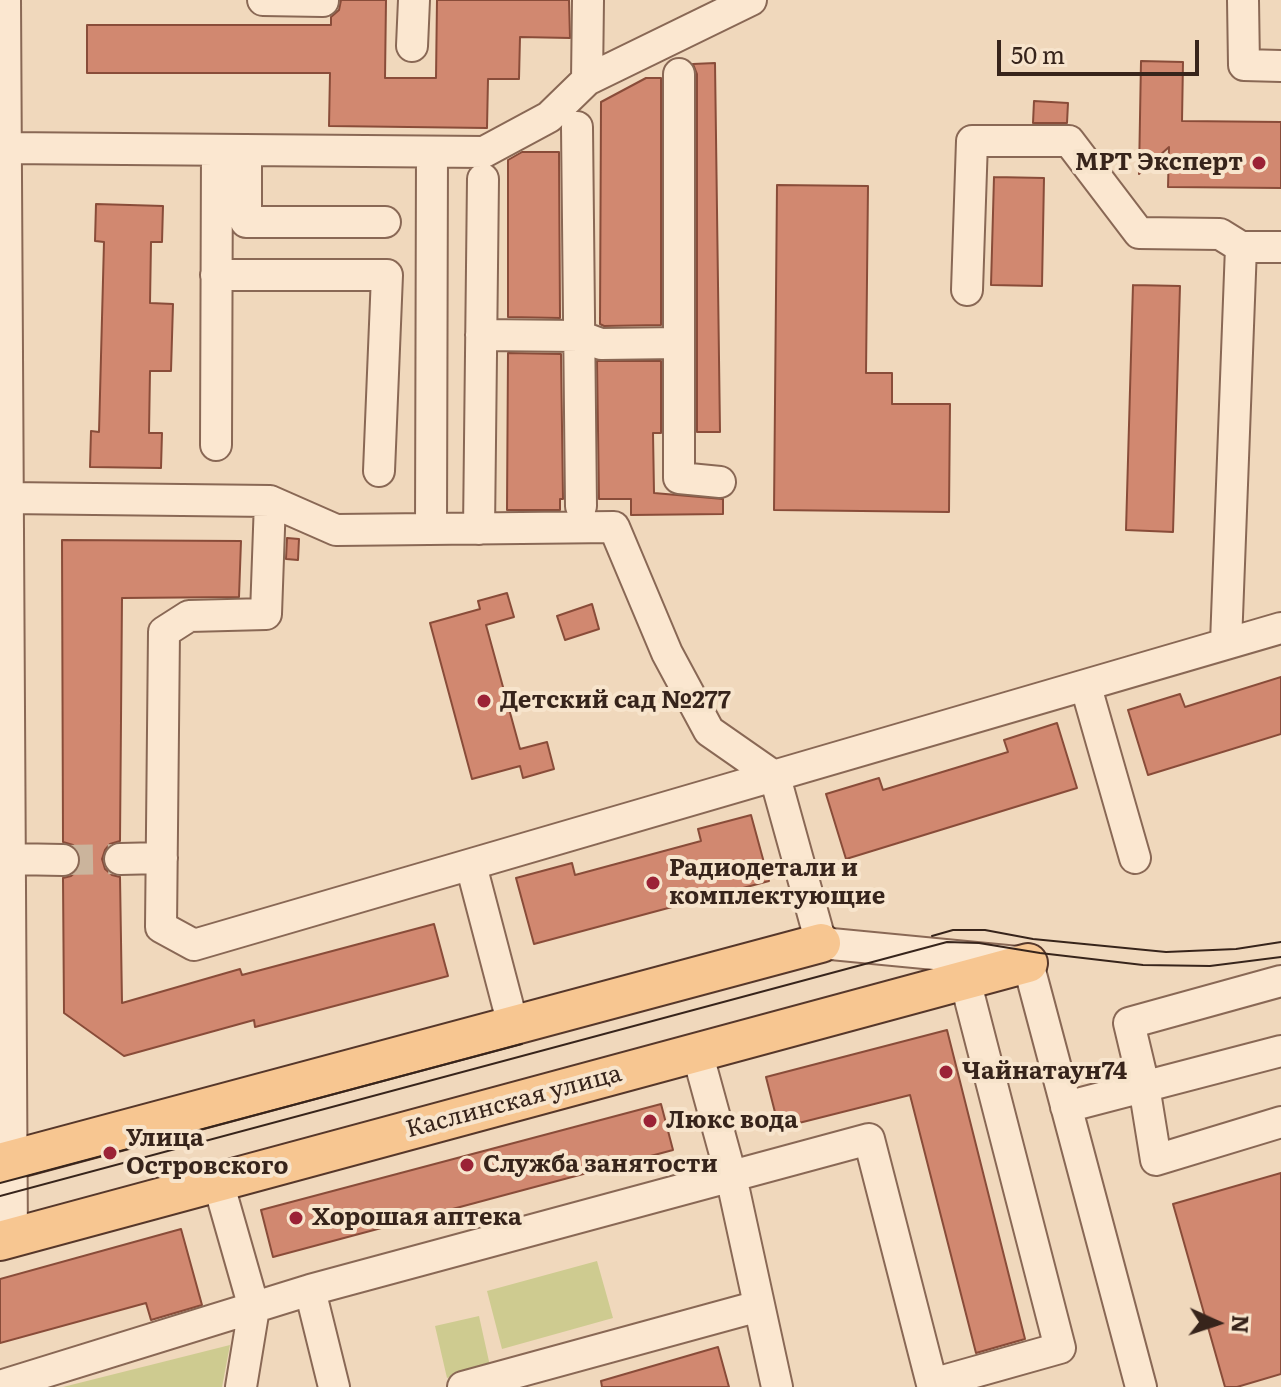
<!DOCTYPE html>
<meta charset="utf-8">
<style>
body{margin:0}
#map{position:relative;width:1281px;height:1387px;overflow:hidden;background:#f0d8bc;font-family:Literata,serif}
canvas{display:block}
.north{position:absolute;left:1177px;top:1283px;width:80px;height:80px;-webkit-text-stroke:6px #f7e4cc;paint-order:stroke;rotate:93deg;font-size:22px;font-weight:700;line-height:32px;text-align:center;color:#37241b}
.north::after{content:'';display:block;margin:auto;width:28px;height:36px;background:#37241b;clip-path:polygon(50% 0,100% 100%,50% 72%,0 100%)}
.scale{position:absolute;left:997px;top:40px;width:202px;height:36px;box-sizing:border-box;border:4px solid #37241b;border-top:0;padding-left:10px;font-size:24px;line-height:28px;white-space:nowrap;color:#37241b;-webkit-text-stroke:6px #f7e4cc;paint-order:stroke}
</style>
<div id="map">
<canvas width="1281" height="1387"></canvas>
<div class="north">N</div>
<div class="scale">50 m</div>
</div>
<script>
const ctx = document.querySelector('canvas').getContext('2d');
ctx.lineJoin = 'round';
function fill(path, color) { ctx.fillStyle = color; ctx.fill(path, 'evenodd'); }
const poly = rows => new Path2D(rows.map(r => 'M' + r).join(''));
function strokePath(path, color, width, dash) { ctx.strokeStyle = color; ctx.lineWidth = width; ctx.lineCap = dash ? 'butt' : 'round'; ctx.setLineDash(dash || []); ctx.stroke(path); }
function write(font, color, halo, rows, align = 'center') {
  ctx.font = font + ' Literata,serif'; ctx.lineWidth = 8; ctx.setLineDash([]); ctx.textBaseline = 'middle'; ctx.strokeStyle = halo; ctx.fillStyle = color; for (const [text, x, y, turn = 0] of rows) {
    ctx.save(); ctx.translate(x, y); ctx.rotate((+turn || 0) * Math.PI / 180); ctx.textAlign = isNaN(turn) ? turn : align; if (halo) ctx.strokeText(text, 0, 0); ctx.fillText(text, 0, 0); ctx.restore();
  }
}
const green = poly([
 [597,1261,613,1318,502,1349,487,1291],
 [479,1316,490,1366,447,1378,435,1326],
 [230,1345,222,1387,63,1387]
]);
const building = poly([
 [341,0,386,0,385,78,436,78,437,0,569,0,570,38,520,37,519,79,488,79,487,128,329,126,330,73,87,73,87,25,331,25,331,17,339,10,341,0],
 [1141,61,1183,62,1182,121,1281,122,1281,188,1168,187,1169,147,1139,174,1141,61],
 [715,63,720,432,697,432,697,74,693,64,715,63],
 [646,78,661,78,661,325,604,326,600,324,601,102,646,78],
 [1034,101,1068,103,1067,123,1033,123,1034,101],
 [522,152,559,152,560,318,508,317,508,160,522,152],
 [994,177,1044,178,1042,286,991,285,994,177],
 [777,185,868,186,866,373,892,373,892,404,950,404,949,512,774,510,777,185],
 [96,204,163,206,162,242,151,242,150,303,173,304,171,371,150,371,149,433,162,433,161,468,90,467,91,431,99,432,104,242,95,241,96,204],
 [1133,285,1180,286,1173,532,1126,530,1133,285],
 [508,353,561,354,563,499,560,499,560,510,507,510,508,353],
 [597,361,661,361,661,433,653,433,654,493,723,499,723,514,631,515,631,499,599,499,597,361],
 [287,538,299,539,298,560,286,559,287,538],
 [62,540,241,541,239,597,122,598,120,841,110,844,105,850,102,859,105,869,112,875,120,877,122,1003,240,969,242,975,434,924,448,976,255,1027,254,1020,124,1056,64,1013,63,878,71,876,78,870,81,860,78,851,73,845,63,842,62,540],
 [507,593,514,617,486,625,520,749,547,742,554,769,523,778,520,766,472,779,430,623,480,609,478,601,507,593],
 [592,604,599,629,565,640,557,616,592,604],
 [1281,677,1281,734,1148,775,1128,710,1180,694,1185,707,1281,677],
 [1057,723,1077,788,846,859,826,794,879,778,883,790,1008,752,1004,740,1057,723],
 [751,815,769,881,534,944,516,878,572,863,575,875,701,841,698,829,751,815],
 [947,1030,1025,1339,976,1353,910,1095,779,1128,766,1077,947,1030],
 [661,1104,673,1150,273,1257,261,1210,661,1104],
 [1281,1173,1281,1374,1237,1387,1225,1387,1173,1204,1281,1173],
 [181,1229,202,1305,151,1320,146,1303,0,1343,0,1279,181,1229],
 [718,1347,729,1387,602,1387,601,1381,718,1347]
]);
const minorTunnel = poly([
 [63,860,120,859]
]);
const minor = poly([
 [5,0,12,1238],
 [263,0,323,1],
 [1243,0,1244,65,1281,66],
 [412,46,414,0],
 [679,74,679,478,720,482],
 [587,80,588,0],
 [577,127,581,506],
 [5,148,484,152,549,117,587,80,751,0],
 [246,150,246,222,385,222],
 [216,275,387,275,379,471],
 [967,290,972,141,1069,141,1139,233,1220,234,1241,247,1281,247],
 [481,335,579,336,601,344,679,343],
 [216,445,217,150],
 [7,498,270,501,336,530,614,527,667,653,709,731,775,777,821,943,1028,963,1141,1387],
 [270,501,266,614,189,616,164,632,161,927,194,945,1281,628],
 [431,529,432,152],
 [479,529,483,179],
 [1226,643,1241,247],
 [1086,687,1135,858],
 [11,859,63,860],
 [120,859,162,858],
 [471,865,513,1025],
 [1281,981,1129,1023,1144,1086,1156,1160,1281,1122],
 [697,1052,731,1176,777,1387],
 [1066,1107,1281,1051],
 [218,1182,254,1308,241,1387],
 [310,1290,334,1387],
 [0,1386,310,1290,869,1139,932,1384,1060,1348,965,980],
 [463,1387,759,1306]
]);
const major = poly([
 [0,1163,821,943],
 [0,1241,1028,963]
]);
const tram = poly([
 [932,936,953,930,985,930,1033,939,1166,952,1236,949,1281,942],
 [0,1183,522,1044],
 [0,1196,947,942,979,943,1040,953,1143,965,1210,966,1281,957]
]);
const markers = [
 [1259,163,8,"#9b2236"],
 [484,701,8,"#9b2236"],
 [653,883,8,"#9b2236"],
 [946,1072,8,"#9b2236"],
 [650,1121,8,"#9b2236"],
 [110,1153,8,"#9b2236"],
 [467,1165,8,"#9b2236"],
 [296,1218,8,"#9b2236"]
];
const poiNames = [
 ["МРТ Эксперт",1243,163,"right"],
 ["Детский сад №277",500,701],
 ["Радиодетали и",669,869],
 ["комплектующие",669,897],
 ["Чайнатаун74",962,1072],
 ["Люкс вода",666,1121],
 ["Улица",126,1139],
 ["Островского",126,1167],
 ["Служба занятости",483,1165],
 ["Хорошая аптека",312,1218]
];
const streetNames = [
 ["Каслинская улица",514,1102,-15]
];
fill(green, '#cecb90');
fill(building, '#d18870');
strokePath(building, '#894c39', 2);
strokePath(minorTunnel, '#cbb49c', 30, [30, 15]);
strokePath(minor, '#896855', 34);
strokePath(major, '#56372a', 42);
strokePath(minor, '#fbe7d0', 30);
strokePath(major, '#f7c691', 38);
strokePath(tram, '#37241b', 2);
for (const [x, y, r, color] of markers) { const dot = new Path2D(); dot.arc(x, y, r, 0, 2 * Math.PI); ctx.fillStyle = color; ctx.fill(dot); strokePath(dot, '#f7e4cc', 3); }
write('bold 24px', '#37241b', '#f7e4cc', poiNames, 'left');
write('24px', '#37241b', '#f7e4cc', streetNames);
</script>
